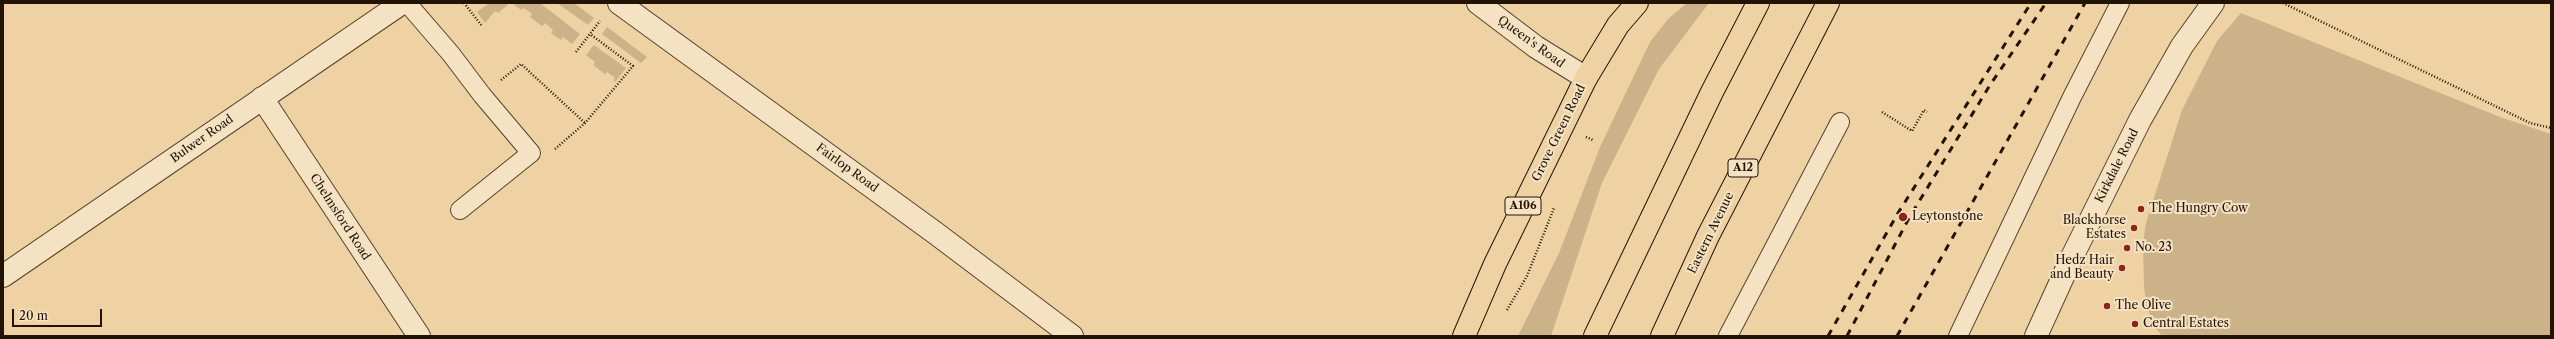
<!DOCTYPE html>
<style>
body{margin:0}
#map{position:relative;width:2554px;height:339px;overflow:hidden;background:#eed2a3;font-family:"Libre Caslon Text",serif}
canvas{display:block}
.frame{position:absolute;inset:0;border:4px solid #231305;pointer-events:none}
.scale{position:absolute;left:12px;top:309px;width:90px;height:18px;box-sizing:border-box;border:2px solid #231305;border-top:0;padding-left:5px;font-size:12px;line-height:14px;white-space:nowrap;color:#231305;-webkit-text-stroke:3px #f4e2c3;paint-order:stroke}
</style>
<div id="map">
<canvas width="2554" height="339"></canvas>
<div class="frame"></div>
<div class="scale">20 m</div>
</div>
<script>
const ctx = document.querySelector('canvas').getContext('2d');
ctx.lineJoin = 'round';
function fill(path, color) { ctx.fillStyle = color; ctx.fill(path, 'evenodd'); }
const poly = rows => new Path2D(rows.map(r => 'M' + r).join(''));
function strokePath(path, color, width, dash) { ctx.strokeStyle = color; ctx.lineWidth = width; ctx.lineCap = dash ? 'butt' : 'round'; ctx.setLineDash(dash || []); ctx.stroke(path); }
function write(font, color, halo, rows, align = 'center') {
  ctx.font = font + ' "Libre Caslon Text",serif'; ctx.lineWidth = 4; ctx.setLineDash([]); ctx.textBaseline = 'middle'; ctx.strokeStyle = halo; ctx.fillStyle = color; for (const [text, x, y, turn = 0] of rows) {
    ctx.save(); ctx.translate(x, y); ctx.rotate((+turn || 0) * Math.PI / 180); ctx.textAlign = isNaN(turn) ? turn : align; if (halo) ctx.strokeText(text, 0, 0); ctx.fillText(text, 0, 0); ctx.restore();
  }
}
const green = poly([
 [489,3,510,3,498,13,495,11,485,23,477,12],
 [512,3,540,3,580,34,572,44,563,37,561,40,551,33,553,30,545,23,542,26,530,17,532,14,524,8,521,10],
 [557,3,574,3,594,18,588,25],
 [1687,3,1709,3,1659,69,1602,183,1551,336,1518,336,1559,253,1600,147,1650,42,1668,19],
 [2241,13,2500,117,2551,134,2551,336,2162,336,2155,327,2147,307,2144,287,2143,243,2146,223,2182,110,2217,41],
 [607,27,647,57,641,63,602,34],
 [594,45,626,68,615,82,613,80,615,78,607,72,605,74,593,65,595,62,586,55]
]);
const path = poly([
 [464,3,482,26],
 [2283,3,2530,123,2551,128],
 [576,52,600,21],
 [501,80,521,64,585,123],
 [1882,112,1912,131,1924,110,1927,112],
 [1586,137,1593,140],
 [555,149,585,123,633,66,590,34],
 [1507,310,1527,276,1554,208]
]);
const service = poly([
 [407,3,451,54,482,95,531,153,460,210],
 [1728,336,1840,122],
 [1958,336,2072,97,2120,3]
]);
const minor = poly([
 [1478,3,1536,47,1586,78],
 [262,98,419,336],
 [3,276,402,3],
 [2036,336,2072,257,2140,120,2182,46,2213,3]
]);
const tertiary = poly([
 [619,3,934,232,1072,336]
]);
const primary = poly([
 [1464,336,1495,264,1586,78,1618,25,1637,3]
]);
const trunk = poly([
 [1595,336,1712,92,1758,3],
 [1662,336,1708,236,1828,3]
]);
const rail = poly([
 [1828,336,1898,213,2031,3],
 [1847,336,1909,218,1990,85,2046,3],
 [1897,336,2085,3]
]);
const markers = [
 [2141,209,4,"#8f2418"],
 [1903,217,5,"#8f2418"],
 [2134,228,4,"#8f2418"],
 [2127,248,4,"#8f2418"],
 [2122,268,4,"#8f2418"],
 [2107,306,4,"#8f2418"],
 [2135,324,4,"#8f2418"]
];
const shields = [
 [1743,168,30],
 [1523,206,36]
];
const shieldNames = [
 ["A12",1743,168],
 ["A106",1523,206]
];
const streetNames = [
 ["Queen's Road",1531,42,36],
 ["Grove Green Road",1559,133,-64],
 ["Bulwer Road",202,139,-35],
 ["Kirkdale Road",2117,166,-63],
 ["Fairlop Road",847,168,36],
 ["Chelmsford Road",340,217,57],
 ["Eastern Avenue",1711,233,-64]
];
const poiNames = [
 ["The Hungry Cow",2149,209],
 ["Leytonstone",1912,217],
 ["Blackhorse",2126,221,"right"],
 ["Estates",2126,235,"right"],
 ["No. 23",2135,248],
 ["Hedz Hair",2114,261,"right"],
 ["and Beauty",2114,275,"right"],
 ["The Olive",2115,306],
 ["Central Estates",2143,324]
];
fill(green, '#cbb288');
strokePath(service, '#56432c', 20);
strokePath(minor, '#56432c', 24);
strokePath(tertiary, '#56432c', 24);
strokePath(primary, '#231305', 24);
strokePath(trunk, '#231305', 24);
strokePath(path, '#231305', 2.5, [1, 2]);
strokePath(service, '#f4e2c3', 18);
strokePath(minor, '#f4e2c3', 22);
strokePath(tertiary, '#f4e2c3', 22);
strokePath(primary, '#eed2a3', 22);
strokePath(trunk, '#eed2a3', 22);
strokePath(rail, '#231305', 3, [7, 7]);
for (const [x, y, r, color] of markers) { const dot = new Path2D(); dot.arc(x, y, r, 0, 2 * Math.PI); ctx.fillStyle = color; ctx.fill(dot); strokePath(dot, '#f4e2c3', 1.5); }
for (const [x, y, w] of shields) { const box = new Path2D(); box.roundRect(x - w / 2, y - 9, w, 18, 3); ctx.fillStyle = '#f4e2c3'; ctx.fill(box); strokePath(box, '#231305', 1); }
write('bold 11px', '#231305', null, shieldNames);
write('12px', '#231305', '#f4e2c3', streetNames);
write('12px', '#231305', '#f4e2c3', poiNames, 'left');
</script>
